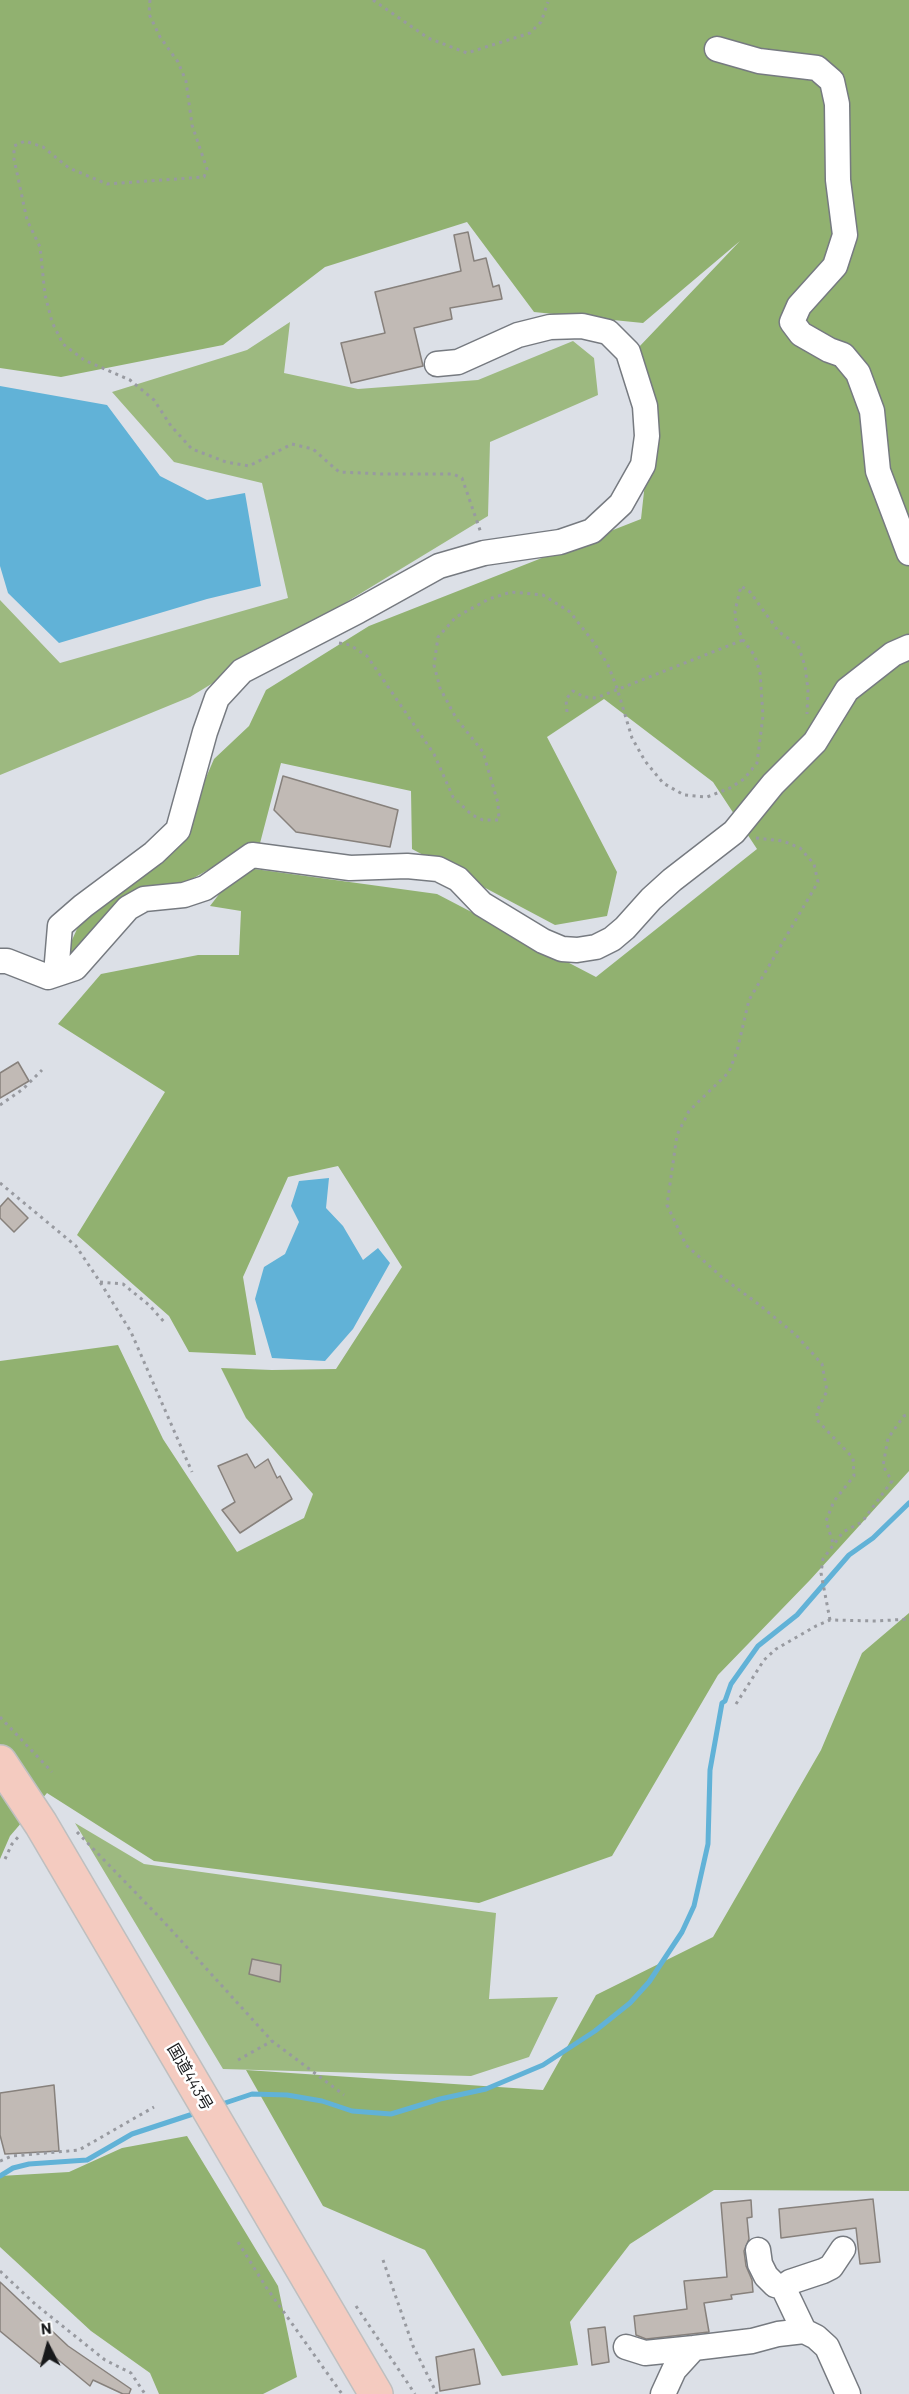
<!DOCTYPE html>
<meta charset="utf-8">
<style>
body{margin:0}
#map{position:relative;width:909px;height:2394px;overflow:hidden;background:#dce0e7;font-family:Barlow,sans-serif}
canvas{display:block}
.north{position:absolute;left:18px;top:2316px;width:60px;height:60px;-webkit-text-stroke:4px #fff;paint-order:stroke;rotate:354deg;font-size:16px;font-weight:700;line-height:24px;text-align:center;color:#18191b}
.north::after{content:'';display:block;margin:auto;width:21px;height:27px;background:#18191b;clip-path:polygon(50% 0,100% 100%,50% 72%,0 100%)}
</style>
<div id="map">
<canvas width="909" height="2394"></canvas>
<div class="north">N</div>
</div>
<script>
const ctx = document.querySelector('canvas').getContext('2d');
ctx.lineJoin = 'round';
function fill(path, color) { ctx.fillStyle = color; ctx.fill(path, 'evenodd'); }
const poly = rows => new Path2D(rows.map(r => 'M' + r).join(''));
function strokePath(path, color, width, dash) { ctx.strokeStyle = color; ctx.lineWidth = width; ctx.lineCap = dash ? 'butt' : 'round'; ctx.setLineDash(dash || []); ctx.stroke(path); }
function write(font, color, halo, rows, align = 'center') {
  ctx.font = font + ' Barlow,"Noto Sans JP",sans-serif'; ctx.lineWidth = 5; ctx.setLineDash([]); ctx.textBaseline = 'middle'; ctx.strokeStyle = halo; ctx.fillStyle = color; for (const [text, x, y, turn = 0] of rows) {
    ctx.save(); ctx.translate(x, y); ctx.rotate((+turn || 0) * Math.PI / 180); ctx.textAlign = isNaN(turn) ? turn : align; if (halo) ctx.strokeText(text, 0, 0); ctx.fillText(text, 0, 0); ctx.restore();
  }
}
const green = poly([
 [290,322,284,373,358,389,478,380,573,341,594,358,598,395,490,442,488,516,190,697,0,775,0,600,60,663,288,598,262,483,174,462,112,392,247,350],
 [75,1823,144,1864,496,1913,489,1999,558,1997,529,2057,471,2076,223,2069]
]);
const forest = poly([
 [0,0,909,0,909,1471,810,1580,718,1675,612,1856,479,1903,154,1861,47,1793,10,1836,0,1859,0,1361,118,1345,163,1439,237,1552,304,1518,313,1494,246,1418,221,1368,272,1370,336,1369,402,1267,338,1166,288,1177,243,1277,256,1355,189,1352,169,1316,77,1235,165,1092,58,1024,101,974,198,955,239,955,241,911,210,906,240,867,437,894,596,977,757,849,713,782,604,699,547,737,617,872,607,916,555,925,412,849,411,791,281,763,259,847,227,859,178,887,72,957,68,949,81,920,183,831,214,759,249,726,266,690,369,626,641,519,654,401,638,348,740,241,643,323,534,312,467,222,325,267,223,345,61,377,0,368],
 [909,1613,909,2191,714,2190,630,2244,570,2322,578,2365,502,2376,425,2250,323,2206,246,2070,543,2090,596,1995,713,1937,821,1750,862,1653],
 [187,2136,278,2286,297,2377,263,2394,159,2394,150,2373,91,2331,0,2247,0,2176,69,2172,122,2148]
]);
const water = poly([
 [0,386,107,405,160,476,207,500,245,493,261,586,207,599,59,643,8,593,0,566],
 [329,1178,326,1208,343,1226,363,1260,378,1248,390,1263,353,1329,325,1361,272,1358,255,1299,264,1267,285,1254,299,1222,291,1206,299,1181]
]);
const stream = poly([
 [219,2105,252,2094,287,2095,322,2101,352,2111,391,2114,440,2099,486,2089,543,2065,595,2031,630,2003,649,1982,682,1932,694,1906,708,1844,710,1770,722,1703,725,1701,731,1684,758,1646,797,1615,849,1555,873,1538,909,1503],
 [0,2176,13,2168,29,2164,87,2160,132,2134,199,2112]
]);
const building = poly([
 [468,232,474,261,486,258,493,287,499,285,502,299,450,308,452,319,414,328,423,366,351,383,341,343,385,333,375,292,461,271,454,235,468,232],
 [283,776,398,810,390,847,296,832,274,810,283,776],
 [18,1062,29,1081,0,1098,0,1073,18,1062],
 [8,1198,28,1218,14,1232,0,1218,0,1207,8,1198],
 [247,1454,255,1468,268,1459,277,1478,280,1476,292,1499,240,1533,222,1510,235,1502,218,1466,247,1454],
 [252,1959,281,1965,280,1982,249,1974,252,1959],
 [54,2085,59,2151,5,2154,0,2135,0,2093,54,2085],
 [873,2199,880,2262,860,2264,856,2228,781,2238,779,2209,873,2199],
 [751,2200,752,2217,747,2218,749,2239,744,2251,746,2266,752,2280,753,2292,731,2295,732,2299,704,2303,709,2332,646,2339,636,2335,634,2316,687,2309,684,2281,727,2277,721,2203,751,2200],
 [0,2282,68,2346,131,2389,129,2394,123,2394,93,2380,90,2386,50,2353,40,2364,0,2331,0,2282],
 [605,2327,609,2362,592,2365,588,2329,605,2327],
 [474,2349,480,2384,440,2391,436,2357,474,2349]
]);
const path = poly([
 [150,0,149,14,160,37,178,62,186,81,192,125,207,169,204,177,107,184,69,168,43,147,25,141,14,146,14,159,27,220,40,247,45,295,52,322,63,344,84,360,130,380,154,400,171,426,192,449,226,462,249,466,292,444,313,449,339,472,382,474,453,474,462,478,481,533],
 [373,0,428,38,467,53,530,33,541,22,548,2],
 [339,643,350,645,367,656,434,754,453,797,472,815,483,820,499,820,498,803,483,752,456,718,440,688,434,665,438,637,456,617,489,599,511,592,543,595,570,612,595,644,608,665,617,688,632,738,645,761,663,783,684,795,707,797,730,788,744,779,757,763,763,716,760,673,755,656,743,640,736,624,735,611,741,586,750,592,779,632,798,645,805,666,808,690,807,714],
 [567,712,566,699,573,691,584,697,596,698,743,640],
 [756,838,783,841,800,848,814,864,818,882,749,1000,737,1051,729,1072,689,1111,677,1135,667,1205,686,1245,723,1278,757,1303,796,1335,822,1364,827,1391,817,1411,817,1420,853,1458,854,1476,834,1501,826,1521,833,1543],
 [0,1105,23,1089,42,1070],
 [0,1183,76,1246,100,1282,131,1332,192,1472],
 [100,1282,123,1284,149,1305,165,1323],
 [830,1620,821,1573,823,1559,843,1532,862,1522,892,1481,883,1466,888,1438,904,1416,909,1414],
 [736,1704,764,1660,776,1649,816,1626,830,1620,877,1621,909,1619],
 [0,1717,52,1772],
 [77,1832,164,1922,272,2041,344,2095],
 [5,1859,12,1844,19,1836],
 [238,2060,272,2041],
 [0,2161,12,2156,79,2150,154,2107],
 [238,2242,266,2287,342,2394],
 [383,2260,413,2346,437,2394],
 [0,2271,35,2304,105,2360,131,2373,145,2394],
 [356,2306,415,2394]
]);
const minor = poly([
 [717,49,759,61,817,68,832,81,837,104,838,180,845,235,835,266,799,306,792,322,801,334,829,350,843,355,858,373,872,411,878,471,909,553],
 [0,961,7,961,48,977,75,968,128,908,144,899,184,895,205,888,252,855,350,868,407,866,438,869,458,879,482,904,543,941,562,949,577,950,596,947,612,939,625,928,651,899,672,880,734,832,773,784,815,742,847,690,893,654,909,647],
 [56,974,60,926,83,906,154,853,178,830,205,732,217,698,242,671,358,611,439,566,484,553,560,542,592,531,621,504,643,465,647,436,645,406,628,352,608,332,582,326,550,327,518,335,458,362,437,364],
 [758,2250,760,2264,766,2276,775,2285,783,2287],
 [804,2331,783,2287,790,2282,823,2271,831,2267,843,2249],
 [626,2347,645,2353,694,2348],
 [663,2394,674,2370,694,2348,752,2341,778,2334,804,2331,816,2337,827,2347,848,2394]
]);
const highway = poly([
 [0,1762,41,1824,376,2394]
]);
const streetNames = [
 ["国道443号",190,2077,60]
];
fill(green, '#9db980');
fill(forest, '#91b170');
fill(water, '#61b2d7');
strokePath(stream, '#61b2d7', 5);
fill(building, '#c1bab5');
strokePath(building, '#87817c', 1.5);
strokePath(minor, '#767a80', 27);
strokePath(highway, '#bebfbf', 36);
strokePath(path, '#989aa0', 3, [3, 4.5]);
strokePath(minor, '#fff', 24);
strokePath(highway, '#f4cbc0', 33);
write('16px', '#18191b', '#fff', streetNames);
</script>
